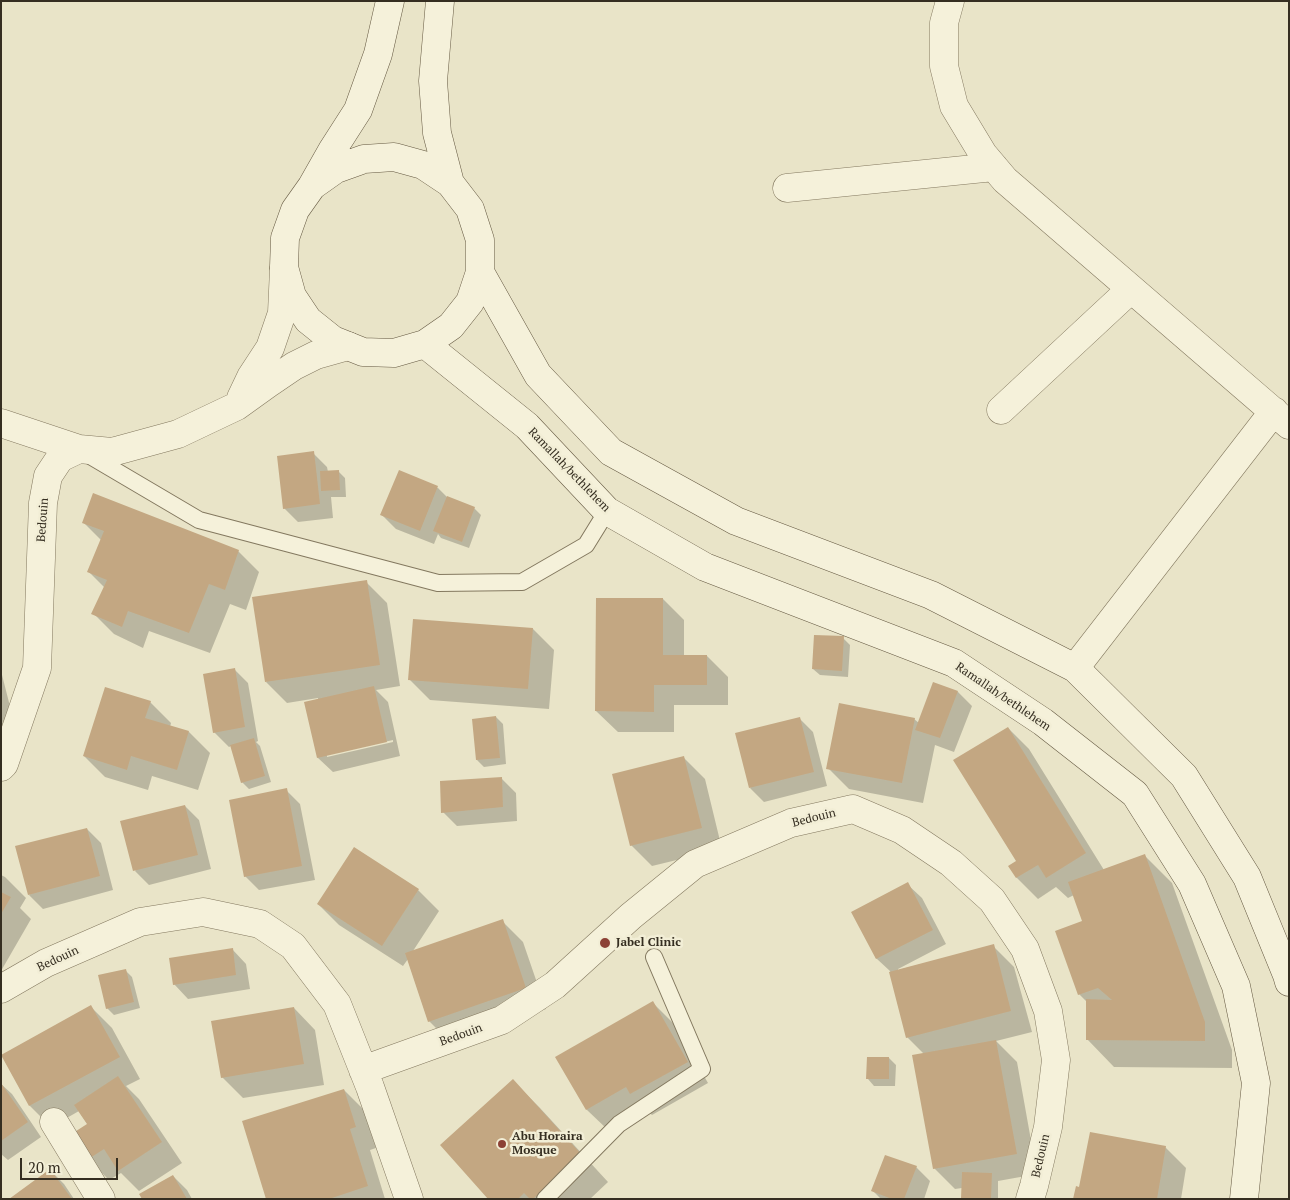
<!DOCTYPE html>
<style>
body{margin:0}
#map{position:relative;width:1290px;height:1200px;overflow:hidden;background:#e9e4c8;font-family:"PT Serif",serif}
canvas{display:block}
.frame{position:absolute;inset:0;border:2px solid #352e21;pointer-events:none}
.scale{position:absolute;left:20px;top:1158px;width:98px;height:22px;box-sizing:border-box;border:2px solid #352e21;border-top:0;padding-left:6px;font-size:15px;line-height:18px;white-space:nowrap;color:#352e21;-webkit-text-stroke:4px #f2eed6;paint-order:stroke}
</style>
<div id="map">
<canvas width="1290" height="1200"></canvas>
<div class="frame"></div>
<div class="scale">20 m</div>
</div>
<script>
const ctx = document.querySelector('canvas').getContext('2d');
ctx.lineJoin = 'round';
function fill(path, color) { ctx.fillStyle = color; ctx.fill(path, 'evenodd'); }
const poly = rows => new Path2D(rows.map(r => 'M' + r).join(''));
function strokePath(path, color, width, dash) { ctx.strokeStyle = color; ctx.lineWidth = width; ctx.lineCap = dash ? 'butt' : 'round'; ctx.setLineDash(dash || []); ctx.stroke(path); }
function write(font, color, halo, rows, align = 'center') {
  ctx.font = font + ' "PT Serif",serif'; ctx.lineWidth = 5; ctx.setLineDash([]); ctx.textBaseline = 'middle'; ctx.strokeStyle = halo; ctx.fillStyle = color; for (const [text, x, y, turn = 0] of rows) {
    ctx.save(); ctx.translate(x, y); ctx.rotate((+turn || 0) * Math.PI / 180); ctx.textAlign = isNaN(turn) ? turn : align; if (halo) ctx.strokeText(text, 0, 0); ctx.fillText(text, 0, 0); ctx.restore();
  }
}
const shadow = poly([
 [313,453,327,467,328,472,338,471,345,478,346,497,331,497,333,518,298,522,284,508],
 [400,472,438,488,448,498,474,508,481,515,469,548,441,538,438,534,434,544,396,529,382,515],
 [83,522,238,551,259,572,246,610,230,604,210,653,149,631,143,648,114,634,93,613,105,588,89,572,101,540],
 [366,582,387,603,400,686,376,690,388,702,400,756,333,772,318,758,318,698,287,703,266,682],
 [393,740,393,742,327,757,327,755],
 [663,599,684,620,684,656,707,656,728,677,728,705,674,705,674,732,618,732,596,711],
 [533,629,554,650,549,709,430,700,409,679],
 [843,638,850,645,848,677,820,675,813,669],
 [234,669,248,683,258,741,256,742,260,746,271,782,249,789,242,782,231,746,229,747,214,732],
 [1,671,15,726,1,729],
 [934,684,958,692,972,706,954,752,935,745,923,803,849,789,828,768,914,719,919,723],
 [150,702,171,723,170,727,189,732,210,753,198,790,152,776,148,790,105,777,84,756],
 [496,717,503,724,506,764,484,767,477,760],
 [799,718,813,732,827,786,764,802,750,788],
 [1008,728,1029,749,1104,870,1145,856,1172,883,1232,1050,1232,1068,1114,1067,1087,1039,1088,1003,1079,994,1084,922,1074,895,1068,898,1056,887,1038,899,1017,878,1010,866,1018,862],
 [684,758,705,779,722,849,652,866,631,845],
 [502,779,516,793,517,821,457,826,443,812],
 [286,790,300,804,315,880,259,890,245,876],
 [185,806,199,820,211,869,149,885,135,871],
 [87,829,101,843,113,890,43,909,29,895],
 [1,875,5,877,26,898,20,908,31,919,1,971],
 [907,884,922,898,946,944,898,969,898,970,993,946,1014,967,1032,1032,996,1041,1017,1062,1037,1174,998,1181,998,1199,962,1199,962,1188,955,1189,934,1168,924,1054,907,1037,890,971,877,959,853,912],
 [418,890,439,911,413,951,502,921,523,942,546,1009,450,1042,429,1021,408,959,403,966,339,925,318,904],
 [232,949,246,964,250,989,188,999,174,984],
 [125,970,132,977,140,1008,114,1015,107,1008],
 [653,1003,674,1024,708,1083,652,1115,646,1109,608,1130,587,1110,557,1057],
 [91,1007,112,1028,140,1079,126,1086,139,1099,182,1163,139,1191,121,1173,109,1180,88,1159,88,1125,79,1111,51,1127,30,1106,2,1056],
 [294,1008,315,1030,324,1085,243,1098,222,1077],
 [889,1058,896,1065,895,1086,874,1086,868,1079],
 [513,1081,540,1108,608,1182,590,1199,490,1199],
 [1,1084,12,1094,41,1137,8,1160,1,1154],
 [344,1090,365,1111,376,1148,370,1150,385,1199,267,1199],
 [1165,1147,1186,1168,1181,1199,1075,1199,1080,1189],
 [916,1167,930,1181,924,1199,881,1199,873,1191],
 [50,1170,64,1184,74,1199,11,1199],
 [173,1176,187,1190,192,1199,143,1199]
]);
const building = poly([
 [314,451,320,504,283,509,277,456],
 [339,470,340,490,321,491,320,471],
 [399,470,438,486,420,531,380,515],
 [93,493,239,550,225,590,209,584,189,633,128,611,122,627,91,614,107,580,87,572,104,531,82,523],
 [447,496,475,507,462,542,433,531],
 [367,580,380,665,265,682,252,597],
 [596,598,663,598,663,655,707,655,707,685,654,685,654,712,595,711],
 [413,619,533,628,528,689,408,680],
 [814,635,844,636,842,671,812,669],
 [235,668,245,727,213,733,203,674],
 [933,682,958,691,940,738,915,730],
 [374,686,387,742,317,758,304,702],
 [105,687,151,701,145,718,189,731,177,770,131,756,127,770,83,756],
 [839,703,915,718,902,783,826,769],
 [496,716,500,758,476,760,472,719],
 [800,717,814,772,749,788,735,733],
 [1008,727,1086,853,1046,878,1038,865,1016,878,1008,866,1016,861,953,760],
 [254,738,265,776,241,783,230,745],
 [684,756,702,828,630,846,612,774],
 [502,777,503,807,441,813,440,781],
 [287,788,302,866,244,877,229,800],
 [185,805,198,855,133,871,120,821],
 [87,828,100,876,28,895,15,846],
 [354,847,419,889,382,946,317,904],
 [1145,854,1205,1022,1205,1041,1086,1040,1086,999,1112,1000,1098,988,1078,995,1055,931,1082,921,1068,882],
 [908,882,933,930,876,959,851,912],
 [1,892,11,897,1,914],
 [503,919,526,988,428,1022,405,953],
 [994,944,1011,1011,906,1038,889,972],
 [233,948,236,975,173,985,169,958],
 [126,969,134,1002,106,1009,98,975],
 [653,1001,688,1062,630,1094,626,1087,586,1110,555,1057],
 [91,1005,120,1057,29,1106,1,1055],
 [294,1007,304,1064,221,1078,211,1021],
 [996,1040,1017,1154,933,1169,912,1055],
 [867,1057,889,1057,889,1079,866,1079],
 [118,1076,162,1142,118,1171,104,1149,87,1160,70,1135,87,1124,74,1105],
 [513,1079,582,1155,533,1199,530,1199,524,1193,518,1199,488,1199,440,1145],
 [1,1083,28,1122,1,1141],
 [344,1089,356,1127,350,1129,368,1186,329,1199,266,1199,242,1121],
 [1090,1132,1166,1146,1157,1199,1073,1199,1076,1186,1079,1187],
 [885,1155,917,1166,904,1199,892,1199,871,1191],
 [50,1169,72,1199,9,1199],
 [962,1172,992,1173,991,1199,961,1199],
 [173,1175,187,1199,142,1199,139,1194]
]);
const service = poly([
 [87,454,199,520,438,583,522,582,586,545,607,511],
 [545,1199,619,1124,702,1069,654,957]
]);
const minor = poly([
 [950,1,944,23,944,66,954,106,983,154,1005,180,1289,425],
 [787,188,994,167],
 [241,398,251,377,270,348,282,313,284,269],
 [1001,410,1131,289],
 [1,423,79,449],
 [1075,668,1274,411],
 [1,767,4,764,37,668,43,503,48,476,60,458,79,449,112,452,178,434,237,406,269,383,294,366,316,355,348,346],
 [1,989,46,963,140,922,203,912,260,924,293,946,337,1004,370,1087,409,1199],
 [363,1070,502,1020,555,985,631,916,695,864,791,823,853,809,902,830,951,863,992,900,1025,949,1048,1011,1056,1060,1048,1127,1034,1186,1030,1199],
 [54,1122,101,1199]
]);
const secondary = poly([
 [440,1,433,81,437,133,450,183],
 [312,186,336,169,364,159,394,157,423,165,450,183,470,209,480,240,480,272,470,302,451,326,425,344,394,353,363,352,333,340,308,320,292,296,284,267,285,238,295,210,312,186,333,149,358,110,378,54,390,1],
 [480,272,538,375,611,452,736,521,931,595,1075,668,1184,776,1247,877,1287,975,1289,982],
 [425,344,527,426,607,511,705,567,954,663,1043,722,1135,794,1192,884,1236,986,1256,1083,1244,1199]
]);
const markers = [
 [605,943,6,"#8c4135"],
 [502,1144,5,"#8c4135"]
];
const streetNames = [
 ["Ramallah/bethlehem",569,470,46],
 ["Bedouin",43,520,-86],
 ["Ramallah/bethlehem",1003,697,34],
 ["Bedouin",814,818,-14],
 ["Bedouin",58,959,-25],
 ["Bedouin",461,1035,-20],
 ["Bedouin",1041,1156,-77]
];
const poiNames = [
 ["Jabel Clinic",616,943],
 ["Abu Horaira",512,1137],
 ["Mosque",512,1151]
];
fill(shadow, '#0003');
fill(building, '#c3a782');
strokePath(service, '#83785f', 18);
strokePath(minor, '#83785f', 29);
strokePath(secondary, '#655942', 29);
strokePath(service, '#f5f1da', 16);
strokePath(minor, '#f5f1da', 28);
strokePath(secondary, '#f5f1da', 28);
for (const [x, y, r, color] of markers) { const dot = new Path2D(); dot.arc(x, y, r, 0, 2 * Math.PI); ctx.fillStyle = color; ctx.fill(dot); strokePath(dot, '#f2eed6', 2); }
write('12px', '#352e21', '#f2eed6', streetNames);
write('bold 12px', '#352e21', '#f2eed6', poiNames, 'left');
</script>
